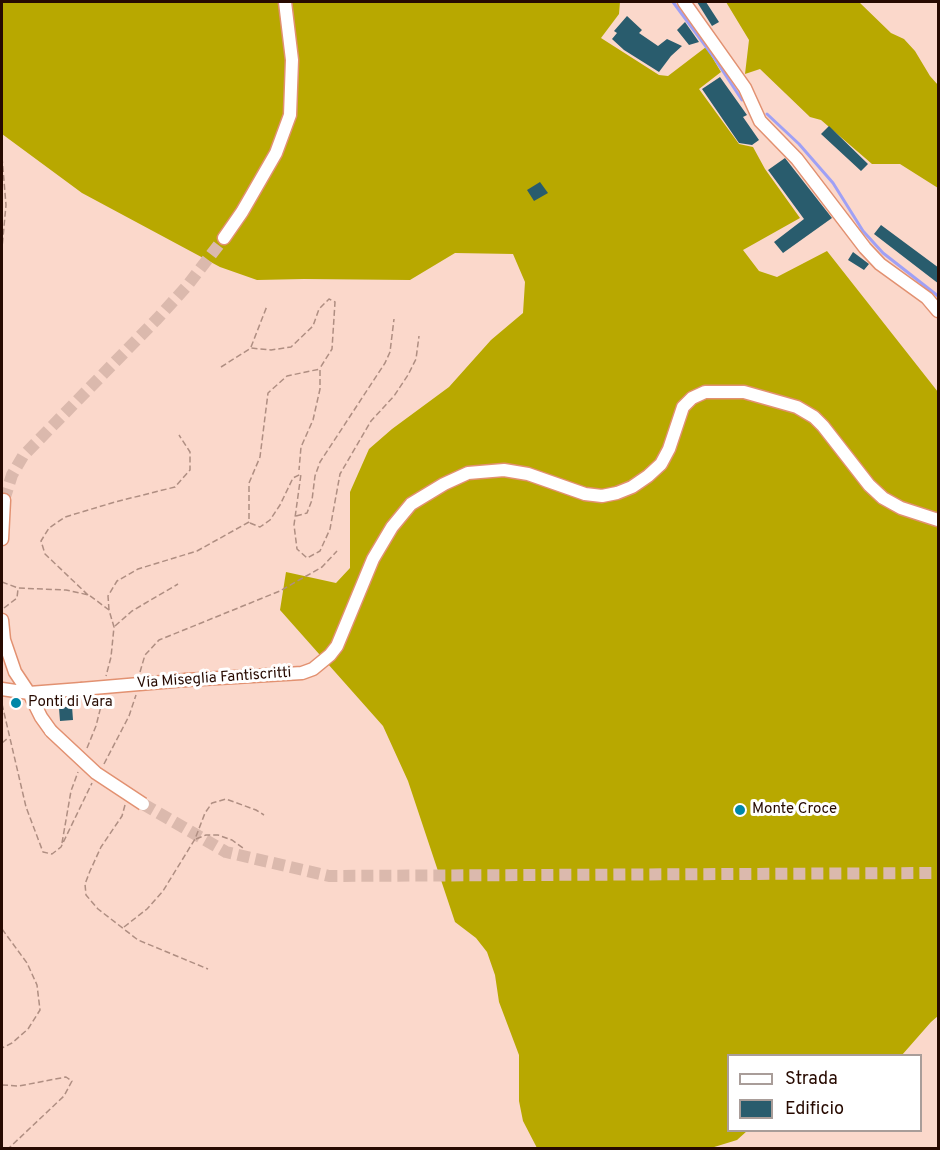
<!DOCTYPE html>
<style>
body{margin:0}
#map{position:relative;width:940px;height:1150px;overflow:hidden;background:#fbd8cb;font-family:Overpass,sans-serif}
canvas{display:block}
.frame{position:absolute;inset:0;border:3px solid #270a01;pointer-events:none}
.legend{position:absolute;left:727px;top:1054px;width:195px;height:78px;box-sizing:border-box;background:#fff;border:2px solid #a99d99;margin:0;padding:8px 10px;list-style:none;font-size:18px;color:#270a01}
.legend li{display:flex;align-items:center;gap:12px;height:30px}
.legend b{width:30px;border:2px solid #a99d99}
</style>
<div id="map">
<canvas width="940" height="1150"></canvas>
<div class="frame"></div>
<ul class="legend">
<li><b style="height:8px;background:#fff"></b>Strada</li>
<li><b style="height:16px;background:#295c6d"></b>Edificio</li>
</ul>
</div>
<script>
const ctx = document.querySelector('canvas').getContext('2d');
ctx.lineJoin = 'round';
function fill(path, color) { ctx.fillStyle = color; ctx.fill(path, 'evenodd'); }
const poly = rows => new Path2D(rows.map(r => 'M' + r).join(''));
function strokePath(path, color, width, dash) { ctx.strokeStyle = color; ctx.lineWidth = width; ctx.lineCap = dash ? 'butt' : 'round'; ctx.setLineDash(dash || []); ctx.stroke(path); }
function write(font, color, halo, rows, align = 'center') {
  ctx.font = font + ' Overpass,sans-serif'; ctx.lineWidth = 6; ctx.setLineDash([]); ctx.textBaseline = 'middle'; ctx.strokeStyle = halo; ctx.fillStyle = color; for (const [text, x, y, turn = 0] of rows) {
    ctx.save(); ctx.translate(x, y); ctx.rotate((+turn || 0) * Math.PI / 180); ctx.textAlign = isNaN(turn) ? turn : align; if (halo) ctx.strokeText(text, 0, 0); ctx.fillText(text, 0, 0); ctx.restore();
  }
}
const forest = poly([
 [2,2,620,2,619,14,601,38,659,75,668,76,706,47,721,72,699,89,739,144,753,147,765,169,800,218,743,250,759,271,777,277,827,251,938,392,938,1016,931,1022,902,1055,728,1056,728,1130,747,1131,737,1140,711,1148,537,1148,523,1121,519,1101,519,1055,499,1002,495,975,487,952,476,938,455,922,408,781,383,726,280,610,286,572,336,583,350,568,350,492,369,449,392,429,449,387,491,340,523,313,525,282,513,254,455,253,410,280,304,279,257,280,220,267,82,193,2,134],
 [726,2,859,2,891,33,904,39,915,51,930,76,938,85,938,188,900,164,872,164,821,120,810,117,760,69,745,74,749,40]
]);
const stream = poly([
 [673,2,713,56,742,100],
 [767,114,799,144,833,183,863,231,883,253,938,296]
]);
const building = poly([
 [697,2,706,2,719,22,712,26],
 [627,16,642,30,639,33,658,46,667,39,682,46,671,56,659,72,624,50,612,39,617,33,614,31],
 [685,22,699,42,689,45,677,30],
 [720,77,747,115,743,117,759,140,752,145,739,143,702,89],
 [829,126,868,164,861,171,821,134],
 [785,158,832,218,783,253,774,242,804,219,768,170],
 [540,182,548,193,534,201,527,190],
 [881,225,939,268,939,284,874,234],
 [853,252,869,264,864,270,848,260],
 [72,706,73,720,60,721,59,708]
]);
const minorTunnel = poly([
 [4,500,12,475,23,456,157,319,187,286,224,238],
 [143,804,226,852,329,876,938,873]
]);
const path = poly([
 [2,157,6,205,2,248],
 [251,347,267,306],
 [221,367,251,348,271,350,291,347,313,326,319,309,329,299,335,302,332,349,320,368],
 [296,516,307,513,312,500,315,476,320,462,385,363,390,352,394,319],
 [250,523,260,527,270,520,280,505,293,478,301,474,294,525,297,549,307,558,320,551,330,529,340,474,371,421,394,396,408,375,416,359,419,336],
 [2,582,18,588,66,590,89,595,109,610,114,627,111,657,106,676],
 [88,595,45,554,41,541,49,528,65,517,115,502,175,487,190,470,190,452,179,435],
 [4,608,17,598,18,589],
 [109,610,108,596,117,581,138,569,197,551,249,522,249,483,260,457,268,393,287,376,320,369,320,389,313,420,301,447,299,470],
 [115,626,132,611,178,584],
 [140,672,145,655,159,640,280,591,322,567,337,551],
 [2,704,26,807,43,852,52,854,61,847,92,783],
 [2,743,8,738],
 [87,748,96,726,103,698],
 [104,764,129,716,136,695],
 [125,805,122,816,101,847,90,871,85,884,86,895,98,909,138,940,208,969],
 [196,839,206,835,218,835,232,840,243,848],
 [62,843,71,791,78,772],
 [124,927,147,909,163,891,195,839,205,813,212,803,226,799,256,810,264,815],
 [2,929,27,963,37,985,40,1010,28,1029,12,1043,2,1048],
 [2,1085,19,1086,66,1077,72,1081,64,1096,9,1148]
]);
const minor = poly([
 [684,2,745,88,760,121,797,159,865,248,880,264,927,298,938,311],
 [224,238,242,212,276,153,290,115,292,60,285,2],
 [2,539,4,500],
 [2,620,4,640,15,672,29,693,41,717,51,731],
 [186,680,302,673,313,669,330,655,337,646,373,559,392,527,411,504,444,484,468,473,504,470,528,474,585,494,602,496,617,493,632,487,648,476,661,464,669,449,683,407,692,398,705,392,744,392,797,407,814,417,823,426,869,485,883,498,901,508,938,520],
 [2,689,29,693,81,689]
]);
const minorBridge = poly([
 [81,689,186,680],
 [51,731,96,773,143,804]
]);
const markers = [
 [16,703,6,"#0087a8"],
 [740,810,6,"#0087a8"]
];
const streetNames = [
 ["Via Miseglia Fantiscritti",214,679,-4]
];
const poiNames = [
 ["Ponti di Vara",28,703],
 ["Monte Croce",752,810]
];
fill(forest, '#b8a800');
strokePath(stream, '#9fa0f5', 3);
fill(building, '#295c6d');
strokePath(minorTunnel, '#dbb9ad', 12, [12, 6]);
strokePath(minor, '#e29171', 15);
strokePath(path, '#af8e82', 1.5, [6, 3]);
strokePath(minor, '#fff', 12);
strokePath(minorBridge, '#e29171', 15, []);
strokePath(minorBridge, '#fff', 12);
for (const [x, y, r, color] of markers) { const dot = new Path2D(); dot.arc(x, y, r, 0, 2 * Math.PI); ctx.fillStyle = color; ctx.fill(dot); strokePath(dot, '#fff', 2); }
write('15px', '#270a01', '#fff', streetNames);
write('15px', '#270a01', '#fff', poiNames, 'left');
</script>
